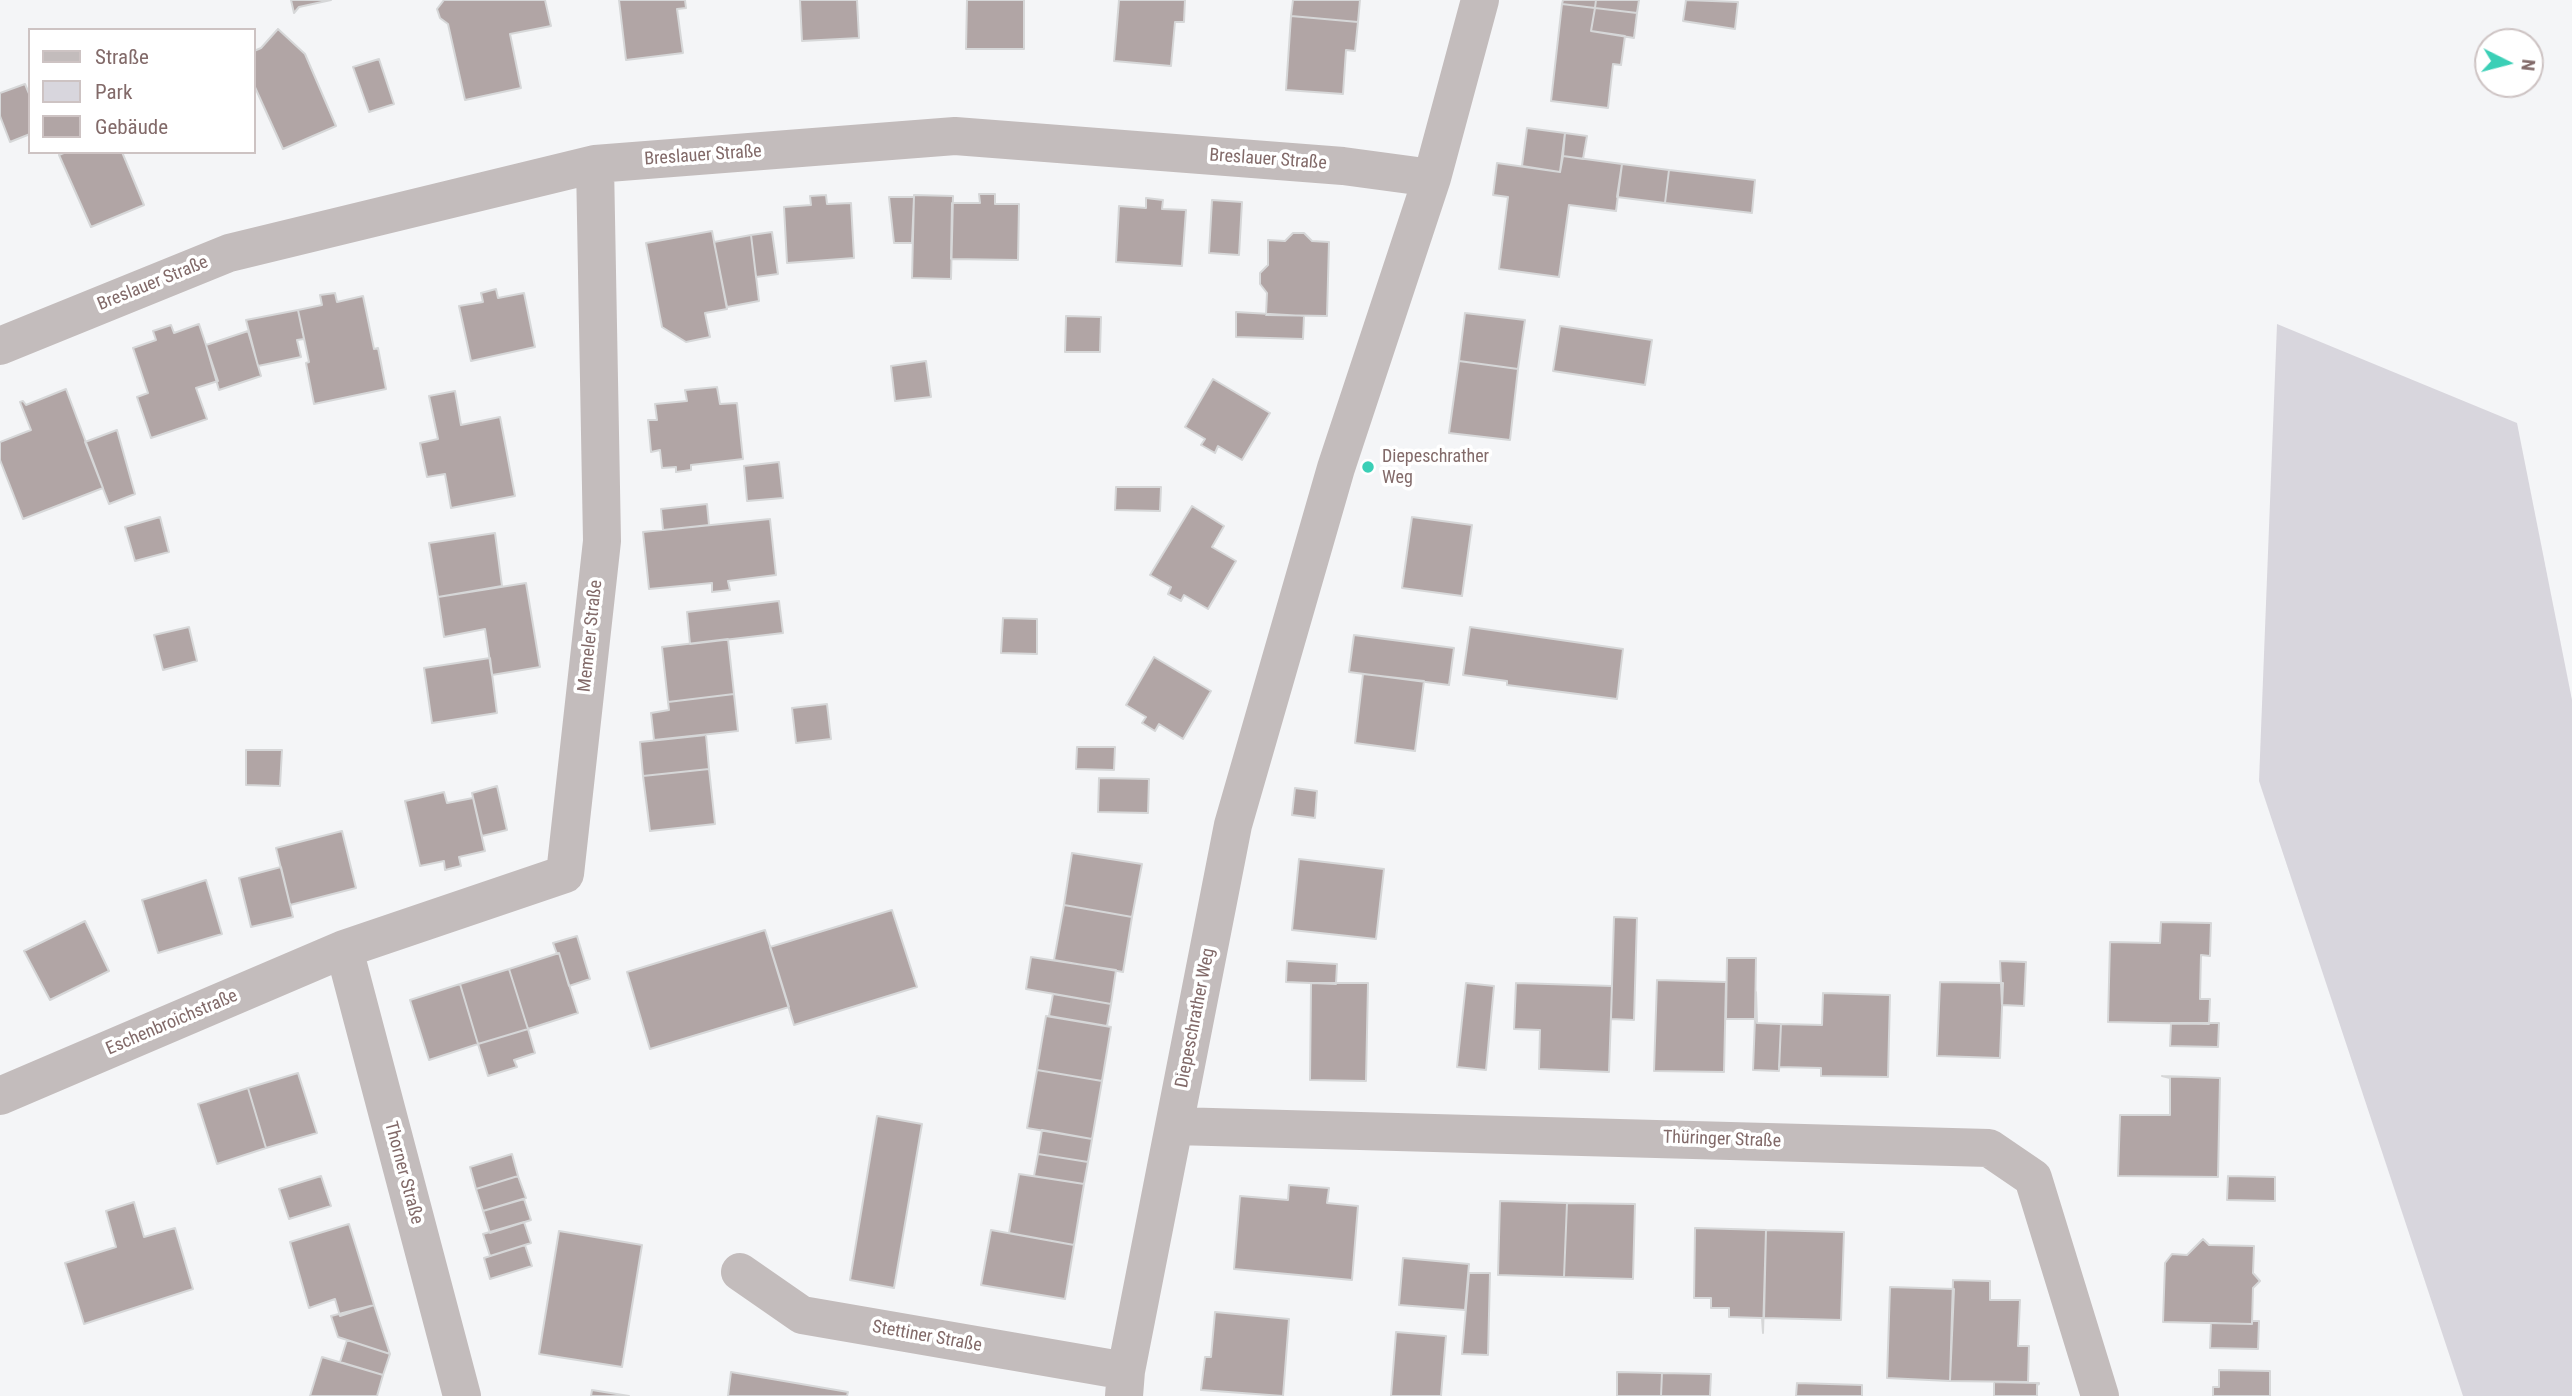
<!DOCTYPE html>
<meta charset="utf-8">
<style>
body{margin:0}
#map{position:relative;width:2572px;height:1396px;overflow:hidden;background:#f4f5f7;font-family:"Roboto Condensed",sans-serif}
canvas{display:block}
.legend{position:absolute;left:28px;top:28px;width:228px;height:126px;box-sizing:border-box;background:#fff;border:2px solid #cdc3c3;margin:0;padding:9px 12px;list-style:none;font-size:21px;color:#826a69}
.legend li{display:flex;align-items:center;gap:14px;height:35px}
.legend b{width:35px;border:2px solid #cdc3c3}
.north{position:absolute;left:2474px;top:28px;width:70px;height:70px;box-sizing:border-box;background:#fff;border:2px solid #cdc3c3;border-radius:50%;rotate:96deg;font-size:19px;font-weight:700;line-height:28px;text-align:center;color:#826a69}
.north::after{content:'';display:block;margin:auto;width:24px;height:32px;background:#3bcfb6;clip-path:polygon(50% 0,100% 100%,50% 72%,0 100%)}
</style>
<div id="map">
<canvas width="2572" height="1396"></canvas>
<ul class="legend">
<li><b style="height:9px;background:#c3bcbc"></b>Straße</li>
<li><b style="height:19px;background:#d8d6dd"></b>Park</li>
<li><b style="height:19px;background:#b1a5a5"></b>Gebäude</li>
</ul>
<div class="north">N</div>
</div>
<script>
const ctx = document.querySelector('canvas').getContext('2d');
ctx.lineJoin = 'round';
function fill(path, color) { ctx.fillStyle = color; ctx.fill(path, 'evenodd'); }
const poly = rows => new Path2D(rows.map(r => 'M' + r).join(''));
function strokePath(path, color, width, dash) { ctx.strokeStyle = color; ctx.lineWidth = width; ctx.lineCap = dash ? 'butt' : 'round'; ctx.setLineDash(dash || []); ctx.stroke(path); }
function write(font, color, halo, rows, align = 'center') {
  ctx.font = font + ' "Roboto Condensed",sans-serif'; ctx.lineWidth = 7; ctx.setLineDash([]); ctx.textBaseline = 'middle'; ctx.strokeStyle = halo; ctx.fillStyle = color; for (const [text, x, y, turn = 0] of rows) {
    ctx.save(); ctx.translate(x, y); ctx.rotate((+turn || 0) * Math.PI / 180); ctx.textAlign = isNaN(turn) ? turn : align; if (halo) ctx.strokeText(text, 0, 0); ctx.fillText(text, 0, 0); ctx.restore();
  }
}
const green = poly([
 [2277,324,2517,423,2572,700,2572,1396,2463,1396,2259,781]
]);
const building = poly([
 [291,0,331,0,299,7,294,13,291,0],
 [545,0,551,26,510,34,521,88,465,100,448,24,440,18,437,9,444,0,545,0],
 [619,0,685,0,686,8,677,9,683,53,626,60,619,0],
 [800,0,857,0,859,38,802,41,800,0],
 [967,0,1024,0,1024,49,966,49,967,0],
 [1119,0,1185,0,1184,22,1175,22,1171,66,1114,61,1119,0],
 [1293,0,1360,0,1358,22,1291,16,1293,0],
 [1563,0,1596,0,1595,8,1562,4,1563,0],
 [1596,0,1639,0,1637,13,1595,8,1596,0],
 [1686,0,1738,2,1735,29,1683,21,1686,0],
 [1562,4,1595,8,1591,31,1625,36,1621,65,1613,64,1608,108,1551,101,1562,4],
 [1595,8,1637,13,1634,38,1591,31,1595,8],
 [1291,16,1358,22,1355,51,1346,50,1343,94,1286,90,1291,16],
 [278,29,305,54,336,126,283,149,254,85,254,51,261,48,278,29],
 [379,59,394,104,369,112,353,67,379,59],
 [25,84,30,96,30,134,10,142,0,116,0,93,25,84],
 [1527,128,1565,133,1560,172,1522,166,1527,128],
 [1565,133,1587,136,1583,159,1563,156,1565,133],
 [66,152,122,152,144,205,91,227,59,155,66,152],
 [1563,156,1622,164,1616,211,1569,205,1559,277,1499,269,1508,197,1493,195,1497,163,1560,172,1563,156],
 [1622,164,1669,170,1665,203,1617,197,1622,164],
 [1669,170,1755,180,1752,213,1665,203,1669,170],
 [979,194,995,194,995,204,1019,204,1018,260,951,259,952,203,980,203,979,194],
 [826,195,827,204,851,203,854,258,787,263,784,207,811,205,810,196,826,195],
 [914,195,953,196,951,279,912,278,914,195],
 [889,197,914,197,912,243,894,243,889,197],
 [1146,198,1163,200,1162,209,1186,210,1182,266,1116,262,1119,206,1146,208,1146,198],
 [1212,200,1242,202,1239,255,1209,253,1212,200],
 [712,231,727,309,705,313,710,337,686,342,662,327,646,243,712,231],
 [772,232,778,274,756,277,751,235,772,232],
 [1293,233,1304,233,1312,241,1329,242,1327,316,1266,315,1267,293,1260,284,1260,273,1268,265,1268,240,1285,241,1293,233],
 [751,235,759,301,727,307,714,242,751,235],
 [496,289,498,298,524,293,535,347,471,361,459,306,483,302,481,293,496,289],
 [335,293,337,302,363,296,374,349,378,348,386,389,314,404,306,363,309,362,298,310,322,305,320,295,335,293],
 [298,310,304,339,297,340,301,357,258,366,246,320,298,310],
 [1236,312,1304,316,1303,339,1236,337,1236,312],
 [1465,313,1525,320,1518,369,1459,361,1465,313],
 [1066,316,1101,317,1100,352,1065,352,1066,316],
 [199,324,218,381,196,388,207,419,151,438,137,397,148,393,133,348,156,340,153,331,171,325,174,333,199,324],
 [1560,326,1652,340,1645,385,1553,371,1560,326],
 [248,331,261,376,219,390,206,345,248,331],
 [926,361,931,397,895,401,891,366,926,361],
 [1459,361,1518,369,1510,440,1449,433,1459,361],
 [1213,379,1270,413,1242,460,1218,446,1215,453,1201,445,1205,439,1185,427,1213,379],
 [717,387,720,404,737,403,743,459,691,465,691,470,676,472,676,467,662,468,660,450,651,452,648,420,657,420,655,404,687,401,685,390,717,387],
 [66,389,103,488,23,519,0,460,0,442,31,430,20,402,23,401,26,405,66,389],
 [455,391,461,425,500,417,515,496,451,508,445,474,427,477,420,443,438,439,429,396,455,391],
 [117,430,135,494,109,504,85,442,117,430],
 [779,462,783,498,747,501,744,466,779,462],
 [1116,487,1161,487,1160,511,1115,510,1116,487],
 [707,504,709,525,663,530,661,509,707,504],
 [1192,506,1224,526,1212,547,1236,561,1208,609,1184,595,1181,601,1168,594,1171,587,1150,575,1192,506],
 [160,517,169,552,135,561,125,527,160,517],
 [1412,517,1472,525,1462,596,1402,588,1412,517],
 [770,519,776,575,728,581,730,590,712,592,712,583,649,589,643,532,770,519],
 [495,533,502,586,438,597,429,543,495,533],
 [526,583,540,667,492,675,485,629,444,637,438,597,526,583],
 [779,601,783,633,690,644,687,612,779,601],
 [1003,618,1037,619,1037,654,1001,653,1003,618],
 [189,627,197,661,163,670,154,635,189,627],
 [1470,627,1623,649,1617,699,1507,685,1507,681,1463,675,1470,627],
 [1354,635,1454,648,1449,685,1349,672,1354,635],
 [728,639,734,694,668,702,662,647,728,639],
 [1154,657,1211,691,1183,739,1159,724,1155,731,1142,723,1146,717,1126,705,1154,657],
 [490,658,497,713,432,723,424,668,490,658],
 [1363,674,1424,681,1415,751,1355,743,1363,674],
 [734,694,738,731,654,740,651,713,669,710,668,702,734,694],
 [827,704,831,739,796,743,792,708,827,704],
 [706,735,709,769,643,776,640,742,706,735],
 [1077,747,1115,747,1114,770,1076,769,1077,747],
 [246,750,282,750,280,786,246,785,246,750],
 [709,769,715,824,650,831,643,776,709,769],
 [1099,778,1149,779,1148,813,1098,812,1099,778],
 [497,786,507,830,482,836,472,793,497,786],
 [1295,788,1317,791,1315,818,1292,815,1295,788],
 [444,792,447,803,473,798,485,851,459,857,461,866,445,870,444,861,420,866,405,801,444,792],
 [342,831,356,888,290,905,276,848,342,831],
 [1072,853,1142,864,1132,917,1064,905,1072,853],
 [1299,859,1384,869,1376,939,1292,930,1299,859],
 [281,867,293,917,251,927,239,878,281,867],
 [206,880,222,934,158,953,142,900,206,880],
 [1064,905,1132,917,1123,972,1054,960,1064,905],
 [892,910,917,987,794,1025,770,947,892,910],
 [1614,917,1637,918,1634,1020,1611,1019,1614,917],
 [85,921,109,971,50,1000,24,951,85,921],
 [2161,922,2211,923,2210,956,2201,955,2200,999,2210,999,2209,1024,2108,1022,2110,942,2160,943,2161,922],
 [765,930,789,1007,650,1049,627,972,765,930],
 [577,936,590,979,569,986,559,953,557,954,553,943,577,936],
 [559,953,578,1013,528,1029,509,969,559,953],
 [1031,957,1116,970,1111,1004,1026,989,1031,957],
 [1727,958,1756,958,1755,1019,1726,1019,1727,958],
 [1287,961,1337,964,1336,984,1286,982,1287,961],
 [2000,961,2026,962,2024,1006,2002,1005,2000,961],
 [509,969,528,1029,478,1044,460,984,509,969],
 [1657,980,1726,982,1724,1072,1654,1071,1657,980],
 [1940,982,2003,983,2000,1058,1937,1056,1940,982],
 [1311,983,1368,983,1366,1081,1310,1080,1311,983],
 [1466,983,1494,986,1486,1070,1457,1067,1466,983],
 [1516,983,1612,986,1609,1072,1539,1069,1540,1030,1514,1029,1516,983],
 [460,984,478,1044,429,1060,410,1000,460,984],
 [1756,992,1757,1023,1781,1024,1779,1071,1753,1070,1756,992],
 [1823,993,1890,995,1888,1077,1821,1076,1821,1068,1779,1067,1781,1024,1822,1025,1823,993],
 [1053,994,1111,1004,1107,1026,1049,1016,1053,994],
 [1046,1016,1111,1027,1102,1081,1037,1070,1046,1016],
 [2171,1023,2219,1023,2218,1047,2170,1046,2171,1023],
 [528,1029,535,1053,514,1060,517,1067,488,1076,478,1044,528,1029],
 [1037,1070,1102,1081,1092,1139,1027,1128,1037,1070],
 [298,1073,317,1133,266,1148,248,1088,298,1073],
 [2162,1076,2220,1078,2218,1177,2118,1176,2120,1115,2170,1115,2170,1078,2162,1076],
 [248,1088,266,1148,217,1164,198,1104,248,1088],
 [877,1116,922,1124,894,1288,850,1280,877,1116],
 [1042,1130,1092,1139,1088,1162,1038,1154,1042,1130],
 [512,1154,518,1176,476,1189,470,1167,512,1154],
 [1038,1154,1088,1162,1084,1184,1034,1176,1038,1154],
 [1019,1174,1084,1184,1074,1245,1009,1233,1019,1174],
 [321,1176,331,1206,289,1219,279,1189,321,1176],
 [518,1176,526,1198,483,1211,476,1189,518,1176],
 [2228,1176,2275,1177,2275,1201,2227,1200,2228,1176],
 [1289,1185,1329,1188,1327,1203,1358,1206,1352,1280,1234,1269,1240,1196,1288,1200,1289,1185],
 [524,1199,531,1220,490,1233,483,1211,524,1199],
 [1500,1201,1567,1203,1564,1277,1498,1275,1500,1201],
 [134,1202,144,1237,175,1228,193,1289,84,1324,65,1263,116,1247,106,1211,134,1202],
 [1567,1203,1635,1204,1633,1279,1564,1277,1567,1203],
 [524,1222,531,1243,490,1256,483,1234,524,1222],
 [349,1224,374,1305,340,1316,335,1299,309,1308,290,1242,349,1224],
 [1695,1228,1766,1230,1763,1333,1762,1318,1729,1317,1729,1308,1711,1308,1711,1298,1694,1298,1695,1228],
 [991,1230,1074,1245,1065,1299,981,1285,991,1230],
 [1766,1230,1844,1232,1841,1320,1764,1318,1766,1230],
 [559,1231,642,1245,622,1367,539,1354,559,1231],
 [2203,1239,2209,1245,2254,1246,2253,1273,2260,1281,2253,1288,2252,1324,2163,1322,2165,1263,2172,1254,2187,1255,2203,1239],
 [525,1245,532,1266,490,1279,484,1258,525,1245],
 [1403,1258,1469,1264,1465,1310,1399,1305,1403,1258],
 [1469,1273,1490,1273,1488,1355,1462,1354,1469,1273],
 [1953,1280,1990,1281,1990,1300,2020,1300,2018,1346,2029,1346,2028,1382,1950,1381,1953,1280],
 [1890,1287,1954,1289,1950,1381,1887,1378,1890,1287],
 [374,1305,390,1354,338,1337,331,1316,374,1305],
 [1215,1312,1289,1319,1283,1396,1201,1390,1205,1357,1211,1357,1215,1312],
 [2252,1321,2259,1321,2258,1349,2210,1348,2211,1323,2252,1324,2252,1321],
 [1396,1332,1446,1336,1441,1396,1391,1396,1396,1332],
 [347,1340,390,1354,383,1375,340,1362,347,1340],
 [322,1357,383,1375,377,1396,310,1396,322,1357],
 [2219,1370,2270,1371,2270,1396,2213,1396,2213,1387,2219,1387,2219,1370],
 [731,1372,848,1392,847,1396,728,1396,731,1372],
 [1617,1372,1662,1373,1661,1396,1617,1396,1617,1372],
 [1662,1373,1711,1374,1710,1396,1661,1396,1662,1373],
 [1994,1382,2039,1383,2039,1384,2037,1385,2037,1396,1994,1396,1994,1382],
 [1797,1383,1862,1385,1862,1396,1796,1396,1797,1383],
 [592,1390,629,1396,591,1396,592,1390]
]);
const street = poly([
 [0,346,229,253,595,164,955,136,1343,166,1432,178],
 [344,949,462,1396],
 [0,1096,344,949,565,874,602,541,595,164],
 [1175,1126,1989,1148,2033,1178,2100,1396],
 [740,1272,802,1315,1126,1371],
 [1124,1396,1126,1371,1233,825,1336,468,1432,178,1480,0]
]);
const markers = [
 [1368,467,7,"#3bcfb6"]
];
const streetNames = [
 ["Breslauer Straße",703,156,-4],
 ["Breslauer Straße",1268,160,4],
 ["Breslauer Straße",153,284,-22],
 ["Memeler Straße",591,636,-84],
 ["Diepeschrather Weg",1196,1018,-79],
 ["Eschenbroichstraße",172,1023,-23],
 ["Thüringer Straße",1722,1140,2],
 ["Thorner Straße",403,1173,75],
 ["Stettiner Straße",927,1337,10]
];
const poiNames = [
 ["Diepeschrather",1382,457],
 ["Weg",1382,478]
];
fill(green, '#d8d6dd');
fill(building, '#b1a5a5');
strokePath(building, '#d6d7d8', 2);
strokePath(street, '#c3bcbc', 38);
for (const [x, y, r, color] of markers) { const dot = new Path2D(); dot.arc(x, y, r, 0, 2 * Math.PI); ctx.fillStyle = color; ctx.fill(dot); strokePath(dot, '#fff', 2.5); }
write('18px', '#826a69', '#fff', streetNames);
write('18px', '#826a69', '#fff', poiNames, 'left');
</script>
